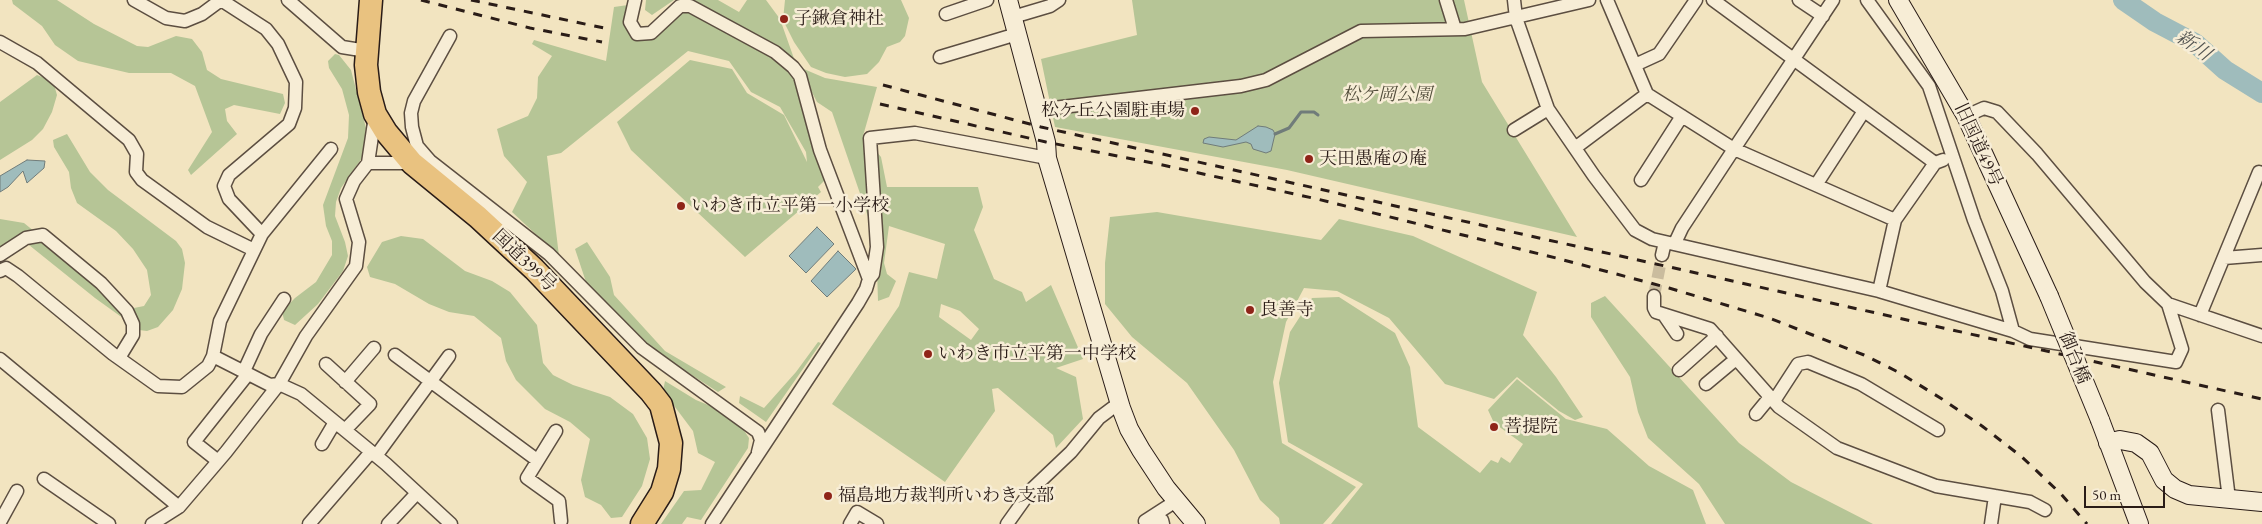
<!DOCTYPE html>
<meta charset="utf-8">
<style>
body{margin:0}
#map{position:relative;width:2262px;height:524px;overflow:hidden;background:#f2e4c0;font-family:"EB Garamond",serif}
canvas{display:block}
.scale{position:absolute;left:2084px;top:486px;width:81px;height:22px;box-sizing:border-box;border:2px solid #2a1c17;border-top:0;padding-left:6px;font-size:15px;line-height:18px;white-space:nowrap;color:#2a1c17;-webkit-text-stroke:4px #f7edd6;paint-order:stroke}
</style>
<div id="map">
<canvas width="2262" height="524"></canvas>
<div class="scale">50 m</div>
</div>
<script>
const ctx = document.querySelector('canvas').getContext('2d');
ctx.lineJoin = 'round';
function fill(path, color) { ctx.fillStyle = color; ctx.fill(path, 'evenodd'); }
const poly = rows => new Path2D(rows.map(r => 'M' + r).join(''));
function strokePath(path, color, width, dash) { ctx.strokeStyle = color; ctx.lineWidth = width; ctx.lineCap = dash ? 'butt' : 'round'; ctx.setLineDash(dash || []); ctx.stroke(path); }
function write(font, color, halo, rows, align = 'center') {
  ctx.font = font + ' "EB Garamond","Noto Serif JP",serif'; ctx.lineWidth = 5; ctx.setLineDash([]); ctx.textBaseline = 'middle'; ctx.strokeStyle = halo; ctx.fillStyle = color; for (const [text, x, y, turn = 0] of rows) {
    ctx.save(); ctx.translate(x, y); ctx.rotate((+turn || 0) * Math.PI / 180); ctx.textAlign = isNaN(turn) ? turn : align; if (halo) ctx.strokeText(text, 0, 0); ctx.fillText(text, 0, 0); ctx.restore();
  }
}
const green = poly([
 [12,0,57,0,94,24,137,46,148,47,176,36,192,39,202,52,207,70,221,79,283,94,285,103,280,114,234,105,225,109,227,121,237,134,191,175,188,170,212,132,195,86,171,73,129,73,78,61,55,45,42,26,13,4],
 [646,0,674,0,652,15,645,10],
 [692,0,718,0,739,12,747,0,766,0,780,19,832,166,826,179,818,187,821,192,745,257,631,150,617,122,690,60,732,69,747,93,784,115,807,162,806,152,780,107,751,92,729,61,688,51,561,153,547,156,559,256,512,212,527,182,504,156,497,129,528,116,537,98,538,77,552,56,532,44,534,40,606,61,614,7,628,5,632,32,655,31,662,18],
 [785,0,901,0,909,18,905,36,900,42,887,47,879,62,867,74,845,77,826,73,811,67,794,42,783,20],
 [1132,0,1464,0,1482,82,1577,237,1287,170,1055,127,1041,59,1137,35],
 [335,54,339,55,351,70,366,128,364,148,362,158,341,188,336,202,335,216,345,242,348,256,343,271,318,304,295,325,284,320,282,311,295,298,316,282,332,255,332,241,326,226,323,205,348,138,349,115,342,89,329,68,328,61],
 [799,67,825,78,877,87,863,136,881,157,887,187,978,187,983,207,974,230,994,279,1022,292,1026,302,1051,285,1083,359,1056,368,1076,377,1083,419,1056,448,1053,435,998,388,992,389,995,411,945,482,832,404,899,306,909,272,937,279,945,244,889,226,884,263,887,274,896,281,889,297,878,301,876,240,832,112,817,102],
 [941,304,960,311,979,329,971,340,939,317],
 [37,75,53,81,57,95,52,112,43,129,32,140,0,160,0,102],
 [67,134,90,172,108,190,176,241,182,249,185,263,182,289,173,310,158,327,147,331,139,330,131,319,120,316,95,298,24,241,0,248,0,219,24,223,121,302,134,308,144,306,151,295,147,270,133,249,116,231,77,203,71,188,69,172,54,147,53,140],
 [1157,212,1321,240,1339,219,1413,236,1537,292,1523,335,1556,377,1583,417,1575,420,1559,411,1517,377,1494,399,1445,384,1389,318,1337,291,1304,288,1286,322,1273,382,1282,443,1356,487,1323,524,1280,524,1279,518,1260,500,1234,450,1187,383,1132,337,1105,304,1105,263,1110,217],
 [401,236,423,239,465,271,492,281,510,292,537,325,543,363,553,375,573,385,610,397,633,414,647,438,650,459,642,486,622,517,611,518,601,505,585,497,581,480,590,439,570,422,545,409,516,380,506,361,501,338,474,316,449,312,429,304,395,284,370,277,367,267,382,242],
 [587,242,610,277,614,295,665,351,726,387,718,392,656,352,586,282,575,249],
 [1605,296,1739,443,1791,482,1873,524,1725,524,1699,484,1648,438,1638,412,1630,377,1591,317,1591,303],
 [1339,297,1395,333,1410,367,1418,427,1480,473,1491,460,1498,463,1501,457,1510,463,1523,444,1494,423,1488,410,1517,379,1566,419,1607,429,1649,466,1693,490,1706,524,1331,524,1363,484,1288,442,1279,383,1290,332,1312,298],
 [818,342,821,343,766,422,739,403,740,396,764,408,796,372],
 [665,381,696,400,718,409,741,426,749,438,748,448,701,520,687,517,682,524,661,524,684,491,701,490,715,462,698,453,693,431,663,391]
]);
const water = poly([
 [1258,126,1266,127,1273,130,1275,134,1271,151,1266,153,1253,149,1251,144,1246,142,1223,147,1203,143,1204,139,1209,137,1236,140,1258,126],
 [27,160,45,161,44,168,27,183,23,171,8,187,0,192,0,176,27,160],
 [817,227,834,244,806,273,789,256,817,227],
 [838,251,856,269,827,297,811,281,838,251]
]);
const stream = poly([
 [1275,134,1289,128,1301,112,1314,112,1318,115]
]);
const river = poly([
 [2123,0,2155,22,2195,43,2225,70,2262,93]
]);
const streetTunnel = poly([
 [1654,296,1662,255]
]);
const street = poly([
 [134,0,166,18,185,21,202,14,221,0],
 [221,0,266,29,278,44,296,82,295,108,289,124,229,175,224,186,229,199,262,234],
 [288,0,342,47,367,51],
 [635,0,630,22,637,34,651,33,680,6,690,6,775,52,793,67,800,76,820,150,869,279,866,289,858,303,712,524],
 [1446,0,1455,29],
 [1514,0,1516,18,1548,109,1594,176,1635,230,1652,239,1879,291,2013,331],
 [1607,0,1647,94,1734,149,1895,220],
 [1713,0,1935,163],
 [1799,0,1823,16],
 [1867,0,1929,86,1974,220,2002,291,2013,331,2030,339,2176,362,2182,349,2168,304,2145,282,2037,154,1997,112,1984,108,1966,116],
 [946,14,987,0],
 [1013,17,1050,6,1059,0],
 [450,36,414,101,411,113,412,127,417,146,430,161,549,254,642,348,758,432,761,440,758,452],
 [0,42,37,63,129,140,137,154,136,172,142,180,207,227,254,250],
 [940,57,1017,34],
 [1635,65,1659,54,1696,0],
 [1036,110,1241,86,1266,80,1361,31,1465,29,1589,0],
 [1514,130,1548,109],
 [1575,148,1647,94],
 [331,149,262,234,220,321,213,356,270,385,279,384,301,394,386,464,451,524],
 [368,163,375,116],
 [1641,180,1682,116],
 [1816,185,1864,111],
 [1675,243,1682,228,1734,149,1833,0],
 [0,255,26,238,43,235,101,283,127,311,133,324,133,335,119,358],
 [1662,255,1665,242],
 [2224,258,2262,255],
 [0,271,6,268,18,276,113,354,158,386,182,387,208,366,213,356],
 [869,279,873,274,877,247,870,138,915,133,1047,158],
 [1879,291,1895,220,1935,163,1943,160],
 [1654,296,1654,308,1656,312,1710,329,1779,407,1837,448,1936,486,2030,502,2045,510],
 [2168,304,2262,336],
 [1664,315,1677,334],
 [2200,315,2259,172],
 [395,355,537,460],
 [0,359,179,507],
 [326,364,370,404,345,430],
 [1679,370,1717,336],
 [244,371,261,334,284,299],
 [345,382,374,348],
 [1706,384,1736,359],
 [1774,401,1798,364,1808,362,1861,384,1938,430],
 [2218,410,2229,499],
 [1756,414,1770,397],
 [556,431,527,478,559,501,561,521],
 [322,444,335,422],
 [376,456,449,356],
 [218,461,194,442,248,374],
 [44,479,109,524],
 [0,522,17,491],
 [152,524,179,507,226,452,279,384,306,336,356,266,359,242,346,199,354,181,368,163,412,163],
 [309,524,371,452],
 [388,524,417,493],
 [850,524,857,512,877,524],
 [1007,524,1032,489,1071,452,1099,418,1119,403],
 [1163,524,1162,520,1149,523,1145,521,1176,501],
 [1991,524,1995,496]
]);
const secondary = poly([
 [1008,0,1046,142,1047,158,1121,408,1129,429,1141,450,1166,488,1196,524],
 [1898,0,1966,116,2049,296],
 [2100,420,2139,524],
 [2108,443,2120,440,2136,443,2150,453,2164,480,2175,489,2189,495,2262,502]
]);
const highway = poly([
 [371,0,366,65,369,92,375,114,386,132,412,163,478,217,534,269,651,392,661,405,671,443,669,469,662,492,642,524]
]);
const rail = poly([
 [421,0,530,28,602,42],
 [471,0,604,28],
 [883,85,1041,127,2262,399],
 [880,104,1046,142,1158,164,1317,199,1556,258,1669,288,1769,318,1864,355,1900,373,1942,399,1982,426,2022,457,2061,494,2087,524]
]);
const secondaryBridge = poly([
 [2049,296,2100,420]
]);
const markers = [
 [784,19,5,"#8f2418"],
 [1195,111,5,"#8f2418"],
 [1309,159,5,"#8f2418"],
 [681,206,5,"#8f2418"],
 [1250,310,5,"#8f2418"],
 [928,354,5,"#8f2418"],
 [1494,427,5,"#8f2418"],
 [828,496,5,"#8f2418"]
];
const poiNames = [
 ["子鍬倉神社",794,19],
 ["松ケ丘公園駐車場",1185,111,"right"],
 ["天田愚庵の庵",1319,159],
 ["いわき市立平第一小学校",691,206],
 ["良善寺",1260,310],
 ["いわき市立平第一中学校",938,354],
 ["菩提院",1504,427],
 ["福島地方裁判所いわき支部",838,496]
];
const parkNames = [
 ["松ケ岡公園",1387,95]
];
const streetNames = [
 ["旧国道49号",1978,145,65],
 ["国道399号",524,261,44],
 ["御台橋",2074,358,68]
];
const waterNames = [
 ["新川",2193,46,35]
];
fill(green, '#b6c596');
fill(water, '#9fbcbc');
strokePath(water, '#707c7a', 1);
strokePath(stream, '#707c7a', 3);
strokePath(river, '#9fbcbc', 20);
strokePath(streetTunnel, '#cabc9e', 12, [12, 6]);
strokePath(street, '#5c4e41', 15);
strokePath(secondary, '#2a1c17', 20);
strokePath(highway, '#2a1c17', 25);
strokePath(street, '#f7edd6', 12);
strokePath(secondary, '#f7edd6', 18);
strokePath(highway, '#e9c280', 22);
strokePath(rail, '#2a1c17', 3, [9, 9]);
strokePath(secondaryBridge, '#2a1c17', 20, []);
strokePath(secondaryBridge, '#f7edd6', 18);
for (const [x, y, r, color] of markers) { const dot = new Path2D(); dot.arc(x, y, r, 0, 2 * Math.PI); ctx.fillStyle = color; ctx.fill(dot); strokePath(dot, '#f7edd6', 2); }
write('18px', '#2a1c17', '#f7edd6', poiNames, 'left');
write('italic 18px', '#544f3d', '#f7edd6', parkNames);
write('18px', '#2a1c17', '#f7edd6', streetNames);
write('italic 19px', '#535451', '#f7edd6', waterNames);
</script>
